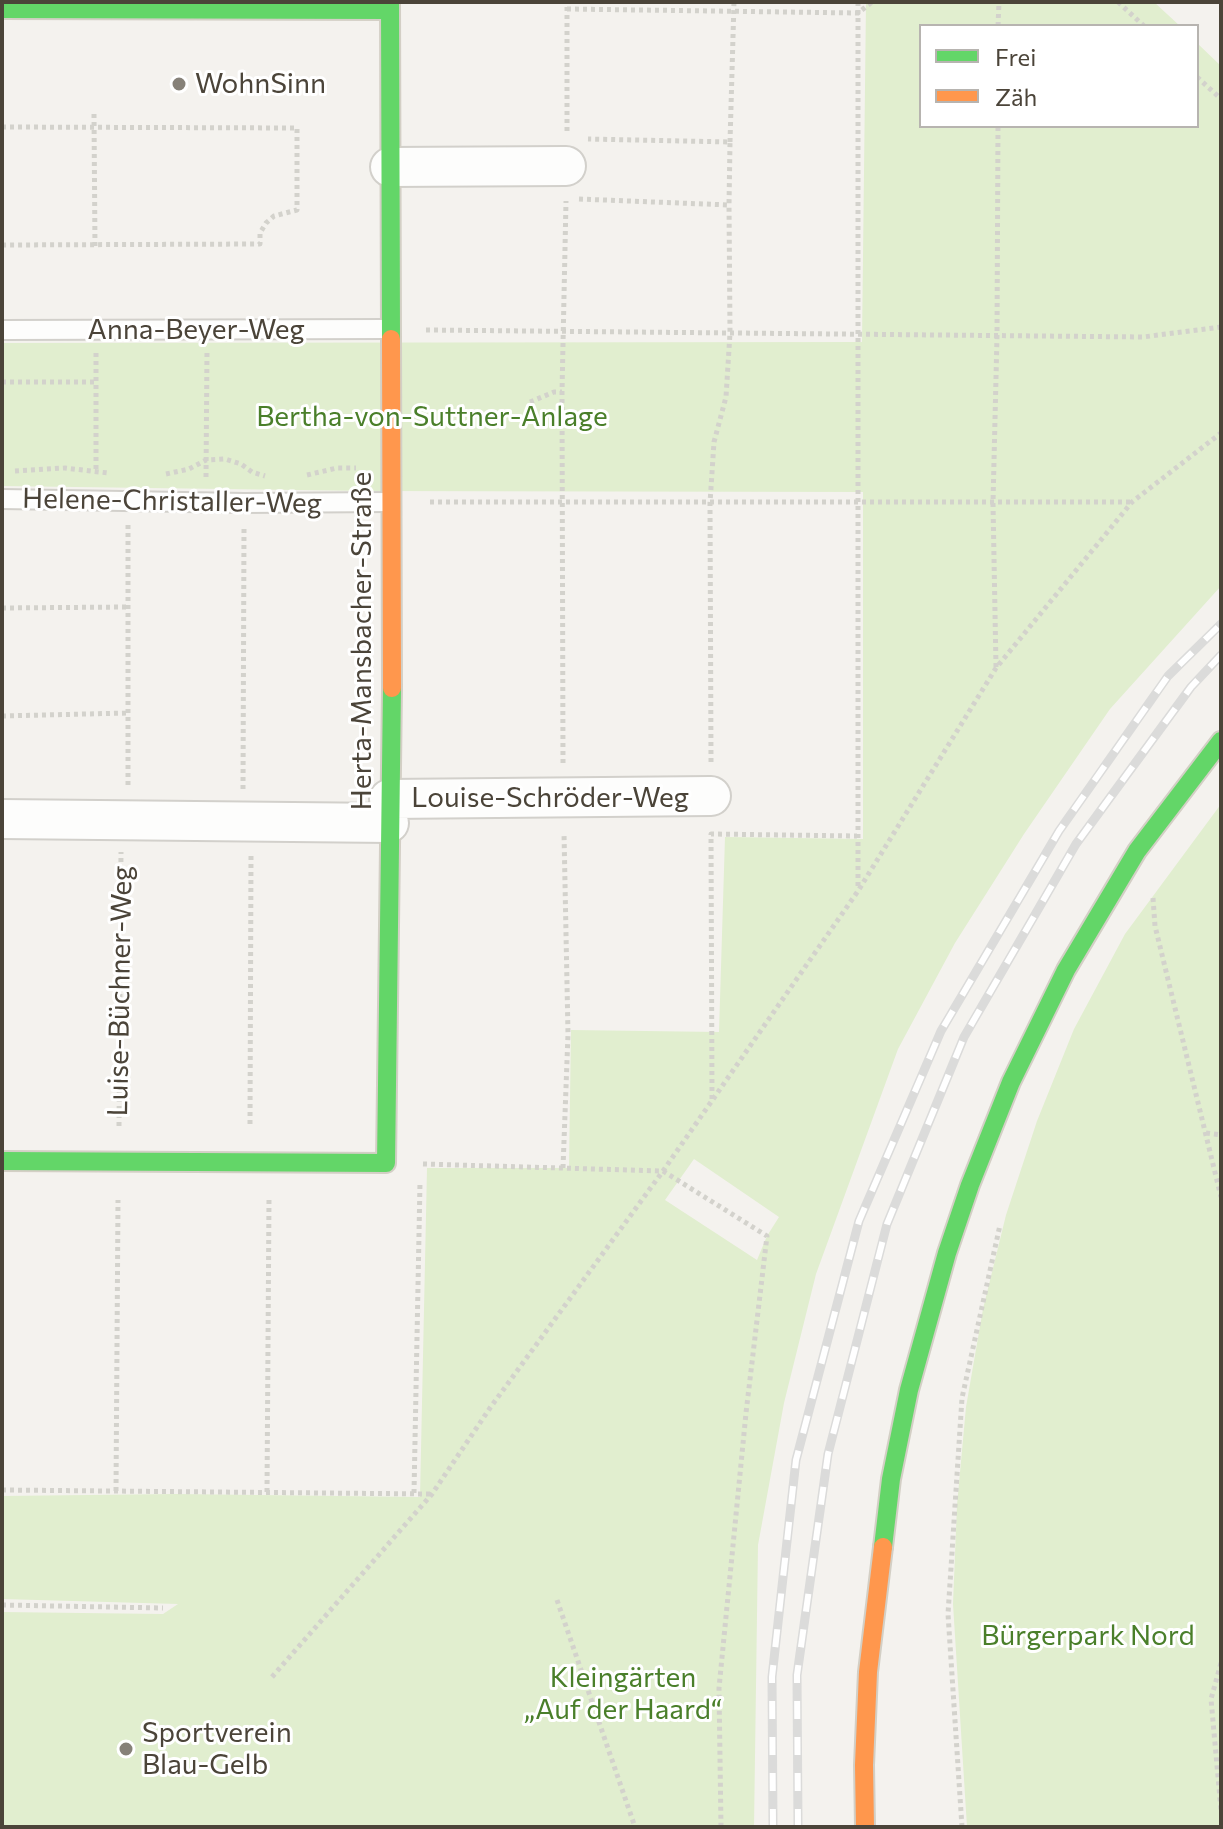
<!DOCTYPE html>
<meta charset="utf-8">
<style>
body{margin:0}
#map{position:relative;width:1223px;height:1829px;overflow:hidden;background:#f4f2ee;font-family:Commissioner,sans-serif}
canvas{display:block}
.frame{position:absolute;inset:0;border:4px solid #4b4439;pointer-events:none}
.legend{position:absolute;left:919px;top:24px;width:280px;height:104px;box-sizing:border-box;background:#fff;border:2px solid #b7b4b0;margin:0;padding:10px 14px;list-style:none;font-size:24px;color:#4b4439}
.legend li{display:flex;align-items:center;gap:16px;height:40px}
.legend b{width:40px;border:2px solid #b7b4b0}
</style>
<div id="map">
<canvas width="1223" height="1829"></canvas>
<div class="frame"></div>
<ul class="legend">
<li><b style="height:10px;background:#63d668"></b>Frei</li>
<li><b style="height:10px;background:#ff974d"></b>Zäh</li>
</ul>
</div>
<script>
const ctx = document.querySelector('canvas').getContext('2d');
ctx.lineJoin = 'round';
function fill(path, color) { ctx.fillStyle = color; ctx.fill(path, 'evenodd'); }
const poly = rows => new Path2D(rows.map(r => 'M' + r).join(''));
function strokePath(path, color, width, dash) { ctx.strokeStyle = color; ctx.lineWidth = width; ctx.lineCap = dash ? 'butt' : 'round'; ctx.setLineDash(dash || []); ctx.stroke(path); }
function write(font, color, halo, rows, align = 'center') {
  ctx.font = font + ' Commissioner,sans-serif'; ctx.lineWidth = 6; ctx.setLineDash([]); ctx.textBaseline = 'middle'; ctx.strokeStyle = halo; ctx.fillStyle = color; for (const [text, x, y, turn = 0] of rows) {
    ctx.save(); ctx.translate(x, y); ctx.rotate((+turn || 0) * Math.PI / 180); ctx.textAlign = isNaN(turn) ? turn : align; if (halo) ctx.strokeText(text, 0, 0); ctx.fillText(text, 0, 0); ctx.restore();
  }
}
const green = poly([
 [866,2,1154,2,1180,26,921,26,921,126,1197,126,1197,43,1221,66,1221,586,1110,709,1024,834,955,943,898,1049,816,1274,784,1403,758,1545,754,1827,2,1827,2,1612,163,1614,178,1604,2,1599,2,1496,176,1494,420,1497,427,1168,569,1168,571,1030,719,1032,725,837,863,839,863,492,370,491,2,486,2,343,862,342],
 [694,1159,779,1217,767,1236,757,1260,665,1200],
 [1221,804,1221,1827,967,1827,953,1604,957,1505,966,1407,983,1309,1006,1215,1037,1121,1074,1029,1125,934]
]);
const path = poly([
 [858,2,858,890],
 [1118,2,1144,26],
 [567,9,858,13,872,2],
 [998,26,999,2],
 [1197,77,1221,99],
 [94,114,95,250],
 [2,127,297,128,297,210,274,216,266,223,260,233,260,244,2,245],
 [567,131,567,2],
 [730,142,734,2],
 [579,199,729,205,730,142,588,139],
 [426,330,1143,337,1221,327],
 [96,353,96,471],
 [2,382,96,382],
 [530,402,554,392,562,392],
 [15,471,65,468,108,473],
 [166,474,189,469,206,460,225,459,241,464,252,472,265,476],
 [307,475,337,468,356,468],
 [206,477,207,351],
 [430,502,1131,502],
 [128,525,128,787],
 [2,608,129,607],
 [996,667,993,503,997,336,998,126],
 [2,716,128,713],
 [711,762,710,503,714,442,726,397,730,333,729,205],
 [563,763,562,392,566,201],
 [243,789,244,527],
 [1153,898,1155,926,1221,1197],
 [712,1099,711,834,857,836],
 [250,1124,251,854],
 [119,1126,121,852],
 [1206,1133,1221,1135],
 [423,1164,663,1171,767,1236,746,1413,719,1688,721,1827],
 [563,1168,568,1034,564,833],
 [2,1490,431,1494],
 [116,1491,118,1200],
 [267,1492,269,1198],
 [414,1493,420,1182],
 [557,1600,635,1827],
 [2,1605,163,1608],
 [1221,1663,1211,1699,1221,1810],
 [272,1677,432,1494,490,1408,663,1171,858,891,996,668,1132,502,1221,433],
 [962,1827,948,1614,962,1398,1000,1225]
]);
const lane = poly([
 [2,330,389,329],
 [2,499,244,503,390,502]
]);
const street = poly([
 [390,167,566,166],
 [389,799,711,796],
 [2,819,389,823]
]);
const fast = poly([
 [390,2,391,339],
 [2,9,390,10],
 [2,1161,386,1163,392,688],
 [883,1547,891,1479,909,1390,947,1253,970,1185,1011,1082,1066,970,1137,851,1221,741]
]);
const slow = poly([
 [391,339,392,688],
 [865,1827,864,1765,868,1672,883,1547]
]);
const rail = poly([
 [773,1827,772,1677,796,1460,859,1221,941,1031,1059,831,1168,676,1221,624],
 [798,1827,797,1675,828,1454,887,1224,964,1037,1076,844,1191,687,1221,655]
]);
const markers = [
 [179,84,8,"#868178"],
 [126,1749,8,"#868178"]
];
const poiNames = [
 ["WohnSinn",195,84],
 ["Sportverein",142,1733],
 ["Blau-Gelb",142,1765]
];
const streetNames = [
 ["Anna-Beyer-Weg",196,330],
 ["Helene-Christaller-Weg",172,501,1],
 ["Herta-Mansbacher-Straße",362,641,-90],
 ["Louise-Schröder-Weg",550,798],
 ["Luise-Büchner-Weg",120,991,-89]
];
const parkNames = [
 ["Bertha-von-Suttner-Anlage",432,417],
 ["Bürgerpark Nord",1088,1636],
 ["Kleingärten",623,1678],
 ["„Auf der Haard“",623,1710]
];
fill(green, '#e1eecf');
strokePath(lane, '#d2d0cb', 22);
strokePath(street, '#d2d0cb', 42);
strokePath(fast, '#d3cfc5', 22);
strokePath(slow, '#d3cfc5', 22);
strokePath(path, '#d3d2cc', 5, [4, 4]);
strokePath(lane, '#fdfdfc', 18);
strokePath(street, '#fdfdfc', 38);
strokePath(fast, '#63d668', 18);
strokePath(slow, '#ff974d', 18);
strokePath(rail, '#dbdbda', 9);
strokePath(rail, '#fff', 6, [18]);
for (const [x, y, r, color] of markers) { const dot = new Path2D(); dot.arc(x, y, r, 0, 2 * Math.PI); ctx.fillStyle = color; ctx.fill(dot); strokePath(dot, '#fff', 3); }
write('28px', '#4b4439', '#fff', poiNames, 'left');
write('28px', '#4b4439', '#fff', streetNames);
write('28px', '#4a7f2a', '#fff', parkNames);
</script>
